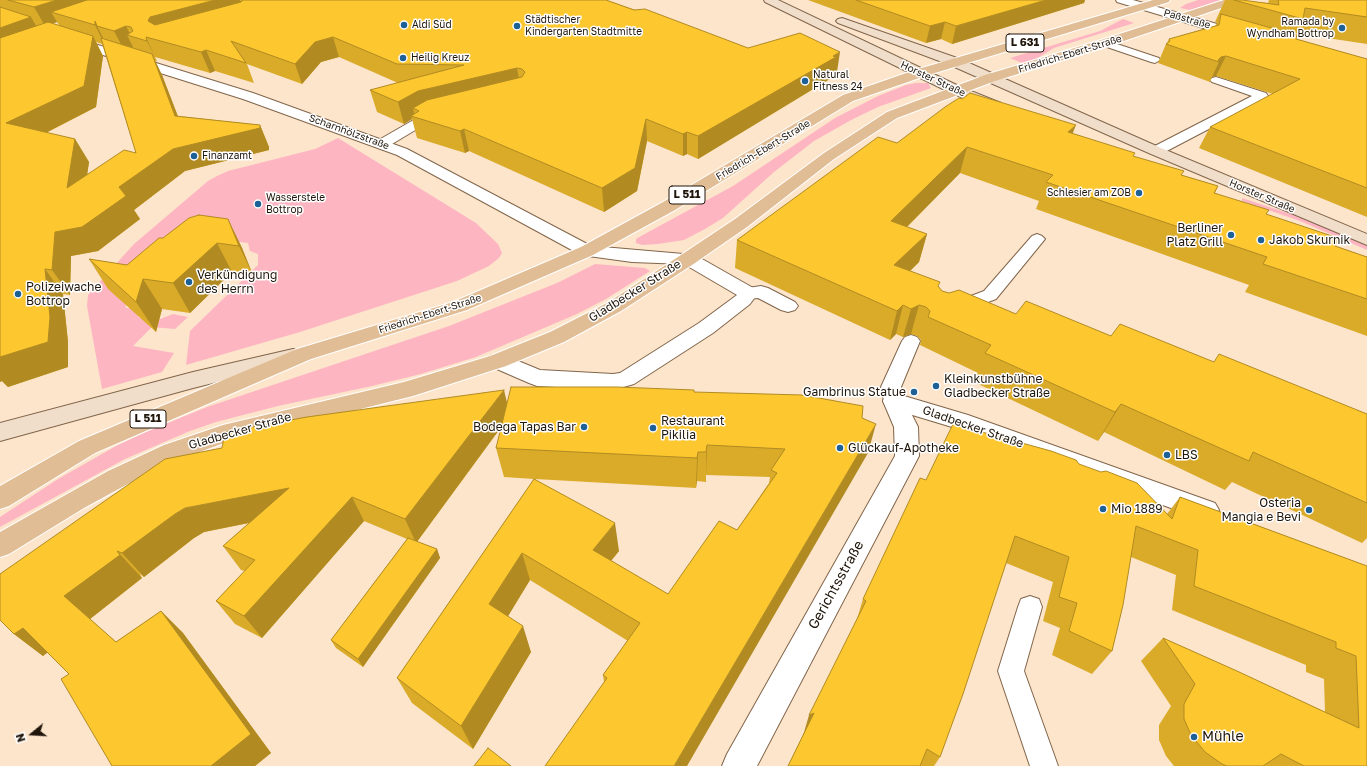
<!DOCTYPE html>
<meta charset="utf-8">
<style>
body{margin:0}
#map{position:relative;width:1367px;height:766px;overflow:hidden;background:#fde5cc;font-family:"Golos Text",sans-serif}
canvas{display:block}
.north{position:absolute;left:12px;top:714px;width:40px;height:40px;-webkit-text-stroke:3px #fff;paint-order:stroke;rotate:252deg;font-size:11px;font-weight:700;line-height:16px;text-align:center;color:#20160b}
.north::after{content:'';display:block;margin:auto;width:14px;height:18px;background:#20160b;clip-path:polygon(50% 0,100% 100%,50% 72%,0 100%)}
</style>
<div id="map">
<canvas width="1367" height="766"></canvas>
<div class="north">N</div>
</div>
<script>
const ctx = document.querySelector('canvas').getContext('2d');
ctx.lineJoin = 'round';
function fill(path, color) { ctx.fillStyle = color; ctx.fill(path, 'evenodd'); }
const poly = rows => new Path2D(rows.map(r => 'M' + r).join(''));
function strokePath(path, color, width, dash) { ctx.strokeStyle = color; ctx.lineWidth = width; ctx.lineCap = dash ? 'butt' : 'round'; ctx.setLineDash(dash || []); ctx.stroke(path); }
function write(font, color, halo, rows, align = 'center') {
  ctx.font = font + ' "Golos Text",sans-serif'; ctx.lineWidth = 3; ctx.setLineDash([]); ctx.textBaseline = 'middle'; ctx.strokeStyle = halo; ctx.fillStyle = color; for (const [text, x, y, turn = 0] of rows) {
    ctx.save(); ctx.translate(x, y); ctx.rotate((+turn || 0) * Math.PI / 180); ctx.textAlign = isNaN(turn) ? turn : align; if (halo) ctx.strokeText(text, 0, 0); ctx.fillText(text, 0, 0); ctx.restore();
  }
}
const green = poly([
 [1198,0,1221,0,1190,10,1180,8,1186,4],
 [1123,19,1134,23,1054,48,1036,59,1022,63,1010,58,1100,31],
 [916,83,928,83,931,88,878,107,853,119,814,141,774,172,723,218,705,229,684,240,658,244,642,245,636,243,636,239,641,236,733,186,835,118,878,96,906,85],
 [338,138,476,223,498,244,502,253,499,258,489,266,457,281,300,332,186,365,190,331,258,265,258,254,250,251,248,243,210,238,125,302,126,308,140,309,138,317,153,322,173,314,188,317,175,329,152,327,133,346,174,353,162,372,102,389,87,306,88,295,134,244,208,181,217,176,228,171,315,149],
 [1242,198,1312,221,1367,245,1367,250,1300,221,1242,201],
 [595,264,645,268,650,271,606,299,577,314,476,357,421,374,372,386,278,406,216,422,190,431,125,459,0,527,0,517,58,479,116,446,148,431,207,407,449,326,557,283]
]);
const service = poly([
 [1105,40,1159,58,1160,60,1155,63,1151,62,1101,45,1100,43,1101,41,1105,40],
 [1216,77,1266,93,1268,96,1266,99,1161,154,1151,154,1149,151,1151,148,1252,96,1212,82,1210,80,1212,78,1216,77],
 [437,111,441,112,443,115,441,118,432,120,387,147,377,147,375,144,377,141,424,114,437,111],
 [1037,234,1042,236,1045,239,996,299,962,312,956,313,950,312,947,308,950,304,984,291,1032,236,1037,234],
 [911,335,917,337,920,341,901,387,904,401,901,406,894,408,887,406,884,401,881,387,902,341,905,337,911,335],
 [1030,596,1039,599,1042,607,1024,671,1058,766,1030,766,998,671,1018,607,1021,599,1030,596]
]);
const pedestrian = poly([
 [761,286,768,288,795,302,798,306,795,310,788,312,781,310,758,298,748,299,741,297,738,293,741,289,761,286],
 [894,393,968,415,1215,503,1219,510,1215,517,1206,521,952,427,886,407,883,401,886,395,894,393]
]);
const minor = poly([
 [1116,0,1133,0,1245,32,1247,35,1245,38,1241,39,1237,38,1117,2,1116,0],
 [72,37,253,93,407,149,591,246,695,255,755,289,758,293,750,304,713,333,634,384,613,390,537,386,529,383,490,366,487,361,490,356,498,354,506,356,540,370,613,374,620,373,699,323,737,295,684,264,632,262,581,255,397,155,243,99,68,44,66,41,68,38,72,37],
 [894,393,902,395,918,427,919,456,757,766,722,766,727,754,895,456,894,427,883,401,886,395,894,393]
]);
const secondary = poly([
 [764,0,778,0,961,87,1001,103,1003,106,1001,109,996,110,991,109,951,93,765,2,764,0],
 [842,18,960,59,1161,148,1367,234,1367,245,1151,154,950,65,838,23,836,21,838,19,842,18],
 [293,349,301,351,304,356,301,361,193,388,0,441,0,423,193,372,293,349]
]);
const primary = poly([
 [1153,0,1170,0,1169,2,925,76,853,101,675,210,593,255,467,310,311,359,95,453,9,506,0,509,0,486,79,441,297,349,453,302,581,247,663,202,843,95,915,70,1153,0],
 [1224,0,1240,0,1239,2,1109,46,995,81,897,118,834,159,747,227,695,263,621,311,564,342,506,366,413,396,227,442,180,459,126,485,84,508,9,554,0,557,0,532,108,471,164,445,223,425,404,382,490,356,550,332,607,303,681,255,735,219,824,153,887,112,985,75,1101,40,1224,0]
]);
const wall = poly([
 [0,0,606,0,748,48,837,72,834,75,833,77,698,159,687,154,683,156,647,141,637,191,604,212,469,151,465,153,417,138,412,119,404,124,377,112,370,90,398,83,339,57,321,62,302,84,247,64,254,83,215,71,210,73,155,57,157,61,155,61,162,75,178,116,260,125,269,147,269,150,185,171,134,210,140,219,98,251,71,256,70,295,63,294,68,342,68,367,8,387,2,381,0,382],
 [57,22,59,25,53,24],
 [96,42,102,44,136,153,87,174,89,162,75,139,46,133,96,107,103,56],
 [808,0,1085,0,1084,3,952,44,941,39,926,43],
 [1225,0,1234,0,1268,3,1269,0,1367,0,1367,44,1294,33,1294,34,1296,39,1367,59,1367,217,1199,148,1210,127,1273,94,1216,76,1212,77,1210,82,1158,63,1166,44,1167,43,1169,39,1215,26,1217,23,1215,22],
 [1072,133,1182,175,1218,186,1215,193,1266,214,1335,246,1367,257,1367,336,1245,292,1249,285,1036,209,1039,201,960,173,907,227,927,234,919,262,910,271,939,287,942,291,1016,314,1111,336,1214,362,1367,414,1367,538,1362,543,1232,482,1225,490,1104,432,1098,441,974,382,978,373,920,345,921,340,917,336,911,334,903,337,896,334,890,340,735,268,737,240,897,143],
 [228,219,242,248,253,275,232,272,190,313,162,309,156,332,108,289,89,259,127,265,163,238],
 [694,392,862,418,868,453,604,682,603,675,628,641,530,580,508,616,531,652,473,749,412,703,397,678,534,479,504,477,496,448,502,426,417,542,437,549,440,558,363,667,336,648,331,640,407,539,364,521,262,638,235,624,216,601,245,571,241,570,223,546,249,523,204,532,194,538,144,577,140,574,142,578,90,619,116,642,161,611,183,633,271,753,255,766,112,766,69,674,47,652,43,656,14,634,0,574,507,403],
 [706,475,770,477,769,483,737,530,668,594,611,561,619,551,535,479,696,488,697,481,706,482],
 [1079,464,1167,514,1180,497,1367,566,1367,766,1174,766,1166,756,1159,740,1159,725,1171,706,1141,661,1163,638,1325,712,1324,679,1306,672,1306,665,1172,610,1176,575,1131,557,1112,651,1092,674,1052,655,1060,628,1043,621,1053,582,1006,563,940,757,934,766,788,766,803,735,857,619,863,599,926,480]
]);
const shadedWall = poly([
 [57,0,121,0,51,12,57,22,45,26,34,7],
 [215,0,240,0,245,13,160,37,158,40,148,21,150,17],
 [1046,0,1085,0,1084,3,952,44,956,26],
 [31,17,42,36,0,52,0,28],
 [95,21,97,26,105,42,105,45,95,25],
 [945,22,941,39,926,43,930,26],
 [126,26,131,36,127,35,133,47,124,50,114,31],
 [93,36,103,56,96,107,20,146,6,123],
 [146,37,155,57,157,61,147,41],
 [333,37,339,57,321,62,302,84,295,64,315,42],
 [206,50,215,71,210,73,201,52],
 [840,52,837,72,834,75,833,77,698,159,698,136],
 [152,54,162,75,186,138,175,116],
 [1226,56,1216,76,1212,77,1219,62,1218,62,1221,57],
 [517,68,521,89,419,111,413,108,415,117,411,116,412,119,404,124,398,102,418,91],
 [646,119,647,141,637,191,604,212,602,188],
 [260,125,269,147,269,150,185,171,134,210,140,219,98,251,71,256,70,295,52,270,55,232,173,149],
 [1076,125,1066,150,1068,132],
 [464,129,469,151,465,153,460,131],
 [687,132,687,154,683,156,683,134],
 [75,139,89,162,82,211,67,188],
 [967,147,960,173,885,249,891,221],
 [228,219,242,248,253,275,239,246],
 [927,234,919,262,888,293,894,265],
 [217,243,232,272,190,313,173,283],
 [45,269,63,294,68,342,68,367,8,387,2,381,0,382,0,357],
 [143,279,162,309,156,332,136,302],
 [903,305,896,334,890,340,897,311],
 [919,305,911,334,903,337,911,309],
 [504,390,510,415,416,543,405,519],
 [1121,404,1104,432,1098,441,1115,412],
 [876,424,868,453,687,766,674,766],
 [707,445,706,475,706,482,706,452],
 [698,452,697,481,696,488,697,458],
 [289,488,303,512,204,532,194,538,144,577,122,553,175,514,185,508],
 [352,497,364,521,262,638,244,616],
 [615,523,619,551,597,578,593,550],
 [437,549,440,558,363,667,358,659],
 [117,551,142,578,90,619,64,596],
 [522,553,530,580,499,631,489,604],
 [161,611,183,633,271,753,255,766,211,766],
 [523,626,531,652,473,749,461,726],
 [23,628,51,650,43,656,14,634],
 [814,713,803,736,809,715]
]);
const building = poly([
 [8,0,57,0,34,7,8,0],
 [87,0,215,0,150,17,148,21,155,25,241,2,243,0,606,0,634,10,645,9,748,48,800,33,840,52,833,56,836,57,698,136,687,132,683,134,646,119,635,168,602,188,464,129,460,131,411,116,419,111,413,108,427,100,522,77,525,72,522,69,517,68,418,91,398,102,370,90,464,65,397,64,333,37,315,42,295,64,231,41,246,63,206,50,201,52,146,37,147,41,127,35,133,31,131,27,126,26,114,31,97,26,95,21,95,25,51,12,87,0],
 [856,0,1046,0,956,26,945,22,930,26,856,0],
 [1234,0,1242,0,1279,5,1278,0,1367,0,1367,17,1305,8,1303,19,1234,0],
 [0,7,31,17,0,28,0,7],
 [1221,14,1297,35,1296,39,1367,59,1367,188,1210,127,1300,79,1226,56,1221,57,1218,60,1219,62,1166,44,1170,41,1169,39,1219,25,1221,14],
 [48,22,93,36,84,86,6,123,75,139,67,188,124,150,136,153,101,38,152,54,175,116,260,125,260,128,173,149,119,187,126,196,82,227,55,232,52,270,45,269,50,317,48,342,0,357,0,38,48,22],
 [970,93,1076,125,1068,132,1135,153,1133,156,1184,171,1181,175,1218,186,1214,193,1269,210,1266,214,1338,238,1335,246,1367,257,1367,299,1263,264,1267,257,1046,182,1053,175,967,147,891,221,927,234,894,265,940,282,938,286,942,291,949,293,959,290,1016,314,1026,301,1111,336,1120,324,1214,362,1219,354,1367,414,1367,503,1253,452,1249,461,1121,404,1115,412,985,353,991,345,928,317,930,311,926,307,919,305,911,309,903,305,897,311,737,240,878,137,897,143,945,107,959,98,962,99,970,93],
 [199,215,228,219,239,246,217,243,173,283,143,279,136,302,89,259,127,265,159,238,163,238,189,218,199,215],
 [511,387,617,387,694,390,694,392,802,395,863,406,862,418,876,424,674,766,545,766,607,678,603,675,640,623,522,553,489,604,523,626,461,726,397,678,534,479,615,523,593,550,668,594,719,521,737,530,777,473,771,470,785,449,707,445,706,452,698,452,697,458,496,448,511,387],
 [504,390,405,519,352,497,244,616,216,601,255,560,223,546,289,488,185,508,175,514,122,553,117,551,120,555,64,596,116,642,161,611,251,734,211,766,112,766,61,679,69,674,23,628,14,634,0,620,0,574,165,459,222,448,225,432,307,417,504,390],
 [953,424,1051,451,1076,460,1079,464,1101,472,1106,471,1137,483,1172,519,1180,497,1367,566,1367,766,1304,766,1281,754,1263,766,1227,766,1222,764,1205,752,1191,735,1184,719,1184,704,1195,684,1163,638,1237,671,1359,728,1356,656,1336,648,1336,642,1194,586,1198,550,1136,526,1123,605,1112,651,1069,631,1077,603,1059,597,1069,557,1015,536,963,694,940,757,927,749,920,766,788,766,814,713,809,715,866,601,863,599,920,478,926,480,953,424],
 [408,538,437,549,358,659,331,640,408,538],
 [488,748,511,766,474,766,488,748]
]);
const markers = [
 [404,25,4,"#1d6095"],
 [517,26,4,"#1d6095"],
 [1342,28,4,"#1d6095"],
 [403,58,4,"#1d6095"],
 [805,81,4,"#1d6095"],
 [194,156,4,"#1d6095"],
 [1139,193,4,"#1d6095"],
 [258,204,4,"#1d6095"],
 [1231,235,4,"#1d6095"],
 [1261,240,4,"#1d6095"],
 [189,282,4,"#1d6095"],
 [18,294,4,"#1d6095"],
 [936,386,4,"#1d6095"],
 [914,392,4,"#1d6095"],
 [584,427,4,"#1d6095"],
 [653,428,4,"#1d6095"],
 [840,448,4,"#1d6095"],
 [1167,455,4,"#1d6095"],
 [1103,509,4,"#1d6095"],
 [1309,510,4,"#1d6095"],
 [1194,737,4,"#1d6095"]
];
const farStreetnames = [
 ["Paßstraße",1187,19,16],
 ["Friedrich-Ebert-Straße",1070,54,-17],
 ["Horster Straße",933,79,25],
 ["Scharnhölzstraße",349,132,20],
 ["Friedrich-Ebert-Straße",763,150,-31],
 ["Horster Straße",1262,196,23],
 ["Friedrich-Ebert-Straße",430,314,-18]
];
const farPoinames = [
 ["Städtischer",525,20],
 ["Kindergarten Stadtmitte",525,32],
 ["Ramada by",1334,22,"right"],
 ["Wyndham Bottrop",1334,34,"right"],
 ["Aldi Süd",412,25],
 ["Heilig Kreuz",411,58],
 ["Natural",813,75],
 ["Fitness 24",813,87],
 ["Finanzamt",202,156],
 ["Schlesier am ZOB",1131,193,"right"],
 ["Wasserstele",266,198],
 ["Bottrop",266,210]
];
const shields = [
 [1025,43,38],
 [687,195,36],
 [148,419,36]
];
const shieldNames = [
 ["L 631",1025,43],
 ["L 511",687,195],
 ["L 511",148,419]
];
const poiNames = [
 ["Berliner",1223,228,"right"],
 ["Platz Grill",1223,242,"right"],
 ["Jakob Skurnik",1269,240],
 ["Verkündigung",197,275],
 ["des Herrn",197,289],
 ["Polizeiwache",26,287],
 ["Bottrop",26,301],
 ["Kleinkunstbühne",944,379],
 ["Gladbecker Straße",944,393],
 ["Gambrinus Statue",906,392,"right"],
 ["Restaurant",661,421],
 ["Pikilia",661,435],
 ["Bodega Tapas Bar",576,427,"right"],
 ["Glückauf-Apotheke",848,448],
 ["LBS",1175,455],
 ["Osteria",1301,503,"right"],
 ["Mangia e Bevi",1301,517,"right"],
 ["Mio 1889",1111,509]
];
const streetNames = [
 ["Gladbecker Straße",635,291,-32],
 ["Gladbecker Straße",973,427,19],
 ["Gladbecker Straße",240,431,-16]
];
const nearStreetnames = [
 ["Gerichtsstraße",836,585,-61]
];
const nearPoinames = [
 ["Mühle",1202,737]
];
fill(green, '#feb5c2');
strokePath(service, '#80654a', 2);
strokePath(pedestrian, '#80654a', 2);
strokePath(minor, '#80654a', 2);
strokePath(secondary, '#80654a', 2);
strokePath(primary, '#fff', 2);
fill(service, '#fff');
fill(pedestrian, '#fff');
fill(minor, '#fff');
fill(secondary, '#f0deca');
fill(primary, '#e1bd95');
fill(wall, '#daab29');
fill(shadedWall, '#b18b22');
fill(building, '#fdc730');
strokePath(building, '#b18b22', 1);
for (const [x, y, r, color] of markers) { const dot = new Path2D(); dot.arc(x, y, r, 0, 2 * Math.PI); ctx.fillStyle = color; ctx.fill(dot); strokePath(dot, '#fff', 1.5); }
write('10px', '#20160b', '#fff', farStreetnames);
write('10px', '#20160b', '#fff', farPoinames, 'left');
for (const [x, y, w] of shields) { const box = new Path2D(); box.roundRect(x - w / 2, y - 9, w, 18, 3); ctx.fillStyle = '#fff'; ctx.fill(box); strokePath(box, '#20160b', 1); }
write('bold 11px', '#20160b', null, shieldNames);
write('12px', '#20160b', '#fff', poiNames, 'left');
write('12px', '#20160b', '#fff', streetNames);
write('14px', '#20160b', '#fff', nearStreetnames);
write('14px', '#20160b', '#fff', nearPoinames, 'left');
</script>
